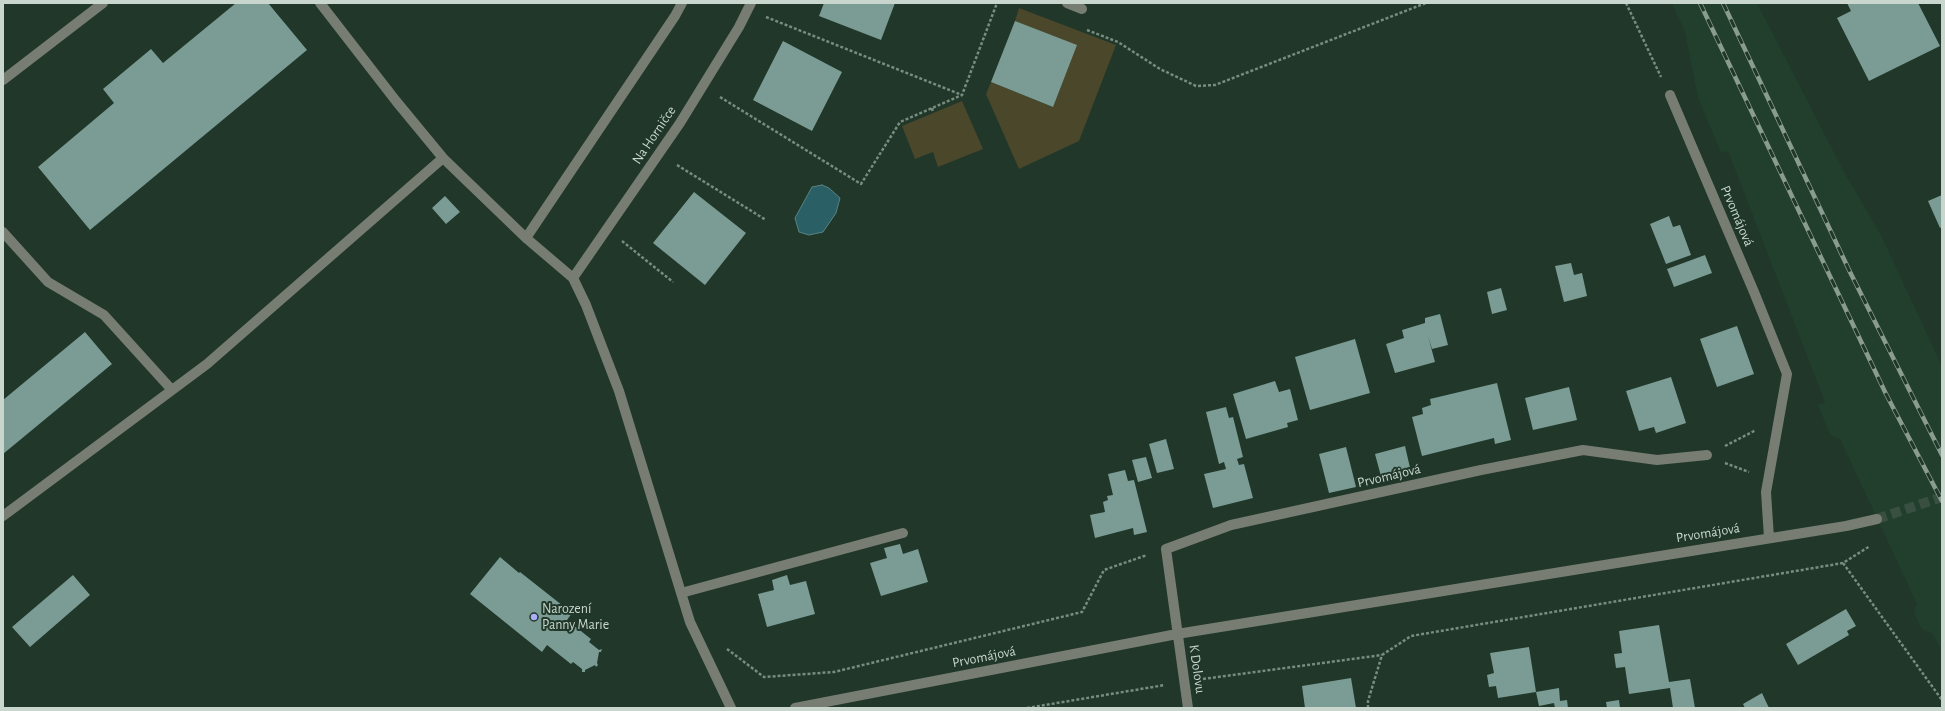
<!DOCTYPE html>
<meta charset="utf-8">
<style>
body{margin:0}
#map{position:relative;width:1945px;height:711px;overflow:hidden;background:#203729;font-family:"Alegreya Sans",sans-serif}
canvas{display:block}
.frame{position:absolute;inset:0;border:4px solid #c8d6cd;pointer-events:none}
</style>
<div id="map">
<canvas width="1945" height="711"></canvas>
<div class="frame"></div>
</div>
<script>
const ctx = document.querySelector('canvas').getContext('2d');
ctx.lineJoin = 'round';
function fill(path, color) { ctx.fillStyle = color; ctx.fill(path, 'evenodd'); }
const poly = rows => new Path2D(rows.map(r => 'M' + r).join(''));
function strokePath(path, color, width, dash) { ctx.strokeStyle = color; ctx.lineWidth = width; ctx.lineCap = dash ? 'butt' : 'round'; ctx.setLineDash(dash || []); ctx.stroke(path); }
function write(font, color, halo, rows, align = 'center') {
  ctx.font = font + ' "Alegreya Sans",sans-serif'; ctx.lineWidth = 4; ctx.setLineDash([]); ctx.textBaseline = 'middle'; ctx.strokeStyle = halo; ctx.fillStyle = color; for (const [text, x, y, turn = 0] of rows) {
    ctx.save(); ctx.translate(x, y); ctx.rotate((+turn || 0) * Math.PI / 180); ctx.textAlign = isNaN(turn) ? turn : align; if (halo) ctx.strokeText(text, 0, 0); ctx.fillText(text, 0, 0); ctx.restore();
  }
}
const built = poly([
 [1672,3,1757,3,1842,168,1881,235,1942,366,1942,651,1932,633,1922,629,1914,613,1917,604,1840,439,1830,435,1818,405,1825,402,1728,151,1721,153,1698,98,1685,32]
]);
const green = poly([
 [1019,8,1116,45,1079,141,1019,169,986,94,991,82,1053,107,1015,21],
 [962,101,983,149,938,167,933,152,915,159,902,126]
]);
const water = poly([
 [822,185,829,188,840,198,836,213,823,232,809,235,799,232,795,218,812,187,822,185]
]);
const building = poly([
 [236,3,268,3,307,50,90,230,38,167,114,103,103,89,151,49,163,63],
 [824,3,895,3,881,40,819,16],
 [1847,3,1918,3,1940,46,1869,81,1837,18,1851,11],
 [1015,21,1077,45,1053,107,991,82],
 [783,41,842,72,812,131,753,100],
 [694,192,746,233,705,285,653,243],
 [1942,195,1942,227,1940,228,1928,201],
 [445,196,460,212,446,224,432,208],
 [1669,216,1673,227,1680,225,1691,255,1666,264,1650,224],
 [1705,255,1712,273,1674,287,1667,269],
 [1571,263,1574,275,1582,273,1587,296,1564,302,1555,266],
 [1501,288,1507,310,1492,314,1487,292],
 [1440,314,1448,345,1432,349,1428,336,1435,362,1395,373,1386,344,1404,338,1402,330,1425,323,1425,318],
 [1737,326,1754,374,1717,387,1700,339],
 [85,332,112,364,3,454,3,400],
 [1355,339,1370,393,1310,410,1295,357],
 [1671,377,1686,423,1656,433,1654,427,1639,431,1626,391],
 [1275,381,1279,392,1290,389,1298,420,1287,423,1288,427,1246,439,1233,394],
 [1497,383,1511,440,1495,444,1494,438,1422,456,1412,417,1423,414,1422,408,1431,405,1430,399],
 [1569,387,1577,420,1533,430,1525,398],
 [1226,407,1229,418,1233,417,1243,457,1237,459,1239,465,1244,464,1253,498,1213,508,1204,474,1226,469,1224,462,1219,464,1206,412],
 [1166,439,1174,469,1157,473,1149,444],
 [1405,446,1411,472,1382,480,1375,454],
 [1346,447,1356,487,1329,493,1319,454],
 [1146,457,1152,478,1138,482,1132,460],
 [1125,470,1128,481,1134,480,1147,532,1134,535,1133,528,1095,538,1090,515,1105,512,1103,502,1108,500,1107,496,1113,495,1108,474],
 [900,544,903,554,918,549,928,582,881,596,870,563,887,558,884,548],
 [500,557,519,573,520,572,572,613,567,620,591,639,589,642,599,650,602,649,601,652,599,652,597,663,598,665,596,667,595,665,585,670,585,672,582,672,582,669,573,662,571,664,547,645,542,652,470,594],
 [73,575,90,595,30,647,12,627],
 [787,575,790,585,806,581,815,614,767,627,758,594,774,590,772,580],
 [1846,609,1856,626,1847,631,1849,635,1798,665,1786,644],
 [1659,625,1669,682,1690,679,1695,708,1673,708,1670,688,1629,694,1625,667,1616,668,1614,654,1622,653,1619,631],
 [1529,647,1536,692,1559,688,1560,701,1567,700,1568,708,1555,708,1554,703,1539,706,1536,692,1498,698,1496,686,1489,687,1487,675,1494,673,1490,653],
 [1351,678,1356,708,1305,708,1302,686],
 [1762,693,1769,708,1745,708,1743,704],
 [1619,700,1620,708,1607,708,1606,702]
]);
const minorTunnel = poly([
 [1877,519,1942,497]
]);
const path = poly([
 [1626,3,1661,77],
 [766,17,962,95],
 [1087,30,1118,42,1160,69,1196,86,1215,85,1426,3],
 [720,97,861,184,900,122,962,95,997,3],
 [932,108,933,113],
 [677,165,766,220],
 [622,241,673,282],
 [1725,446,1756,430],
 [1725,463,1749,472],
 [1843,563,1942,700],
 [727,649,764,677,834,672,1082,612,1104,570,1147,555],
 [1203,679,1382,655],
 [1027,708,1165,685],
 [1368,708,1368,701,1382,655,1411,636,1843,563,1870,546]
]);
const minor = poly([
 [320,3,396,101,443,158,526,238,573,278,586,305,619,391,690,622,731,708],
 [1067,3,1082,9],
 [3,80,103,3],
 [1670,95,1754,292,1787,374,1766,492,1769,538],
 [3,232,48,282,104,315,172,390],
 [526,238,675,16,682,3],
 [573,278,680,123,739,27,751,3],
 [3,516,207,364,443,158],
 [681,593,903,533],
 [795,708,1177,634,1846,526,1877,519],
 [1188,708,1166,549,1231,525,1481,470,1583,450,1657,460,1707,455]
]);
const rail = poly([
 [1700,3,1886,394,1942,501],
 [1723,3,1850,272,1942,455]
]);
const markers = [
 [534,617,4,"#adaefb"]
];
const streetNames = [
 ["Na Horničce",654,135,-56],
 ["Prvomájová",1737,216,67],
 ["Prvomájová",1389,476,-13],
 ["Prvomájová",1708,533,-9],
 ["Prvomájová",984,657,-11],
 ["K Dolovu",1197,669,82]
];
const poiNames = [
 ["Narození",542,609],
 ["Panny Marie",542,625]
];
fill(built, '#213f2c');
fill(green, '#4a472b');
fill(water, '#2a5f66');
strokePath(water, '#598385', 1);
fill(building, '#7a9c95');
strokePath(minorTunnel, '#394f42', 10, [10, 5]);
strokePath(path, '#798c80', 2.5, [3, 2]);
strokePath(minor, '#777d72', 10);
strokePath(rail, '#8a9b90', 4.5);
strokePath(rail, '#203729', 3, [9]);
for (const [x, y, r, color] of markers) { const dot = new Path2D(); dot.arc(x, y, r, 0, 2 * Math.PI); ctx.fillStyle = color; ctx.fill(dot); strokePath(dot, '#203729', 1.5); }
write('14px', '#c8d6cd', '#203729', streetNames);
write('14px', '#c8d6cd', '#203729', poiNames, 'left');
</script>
